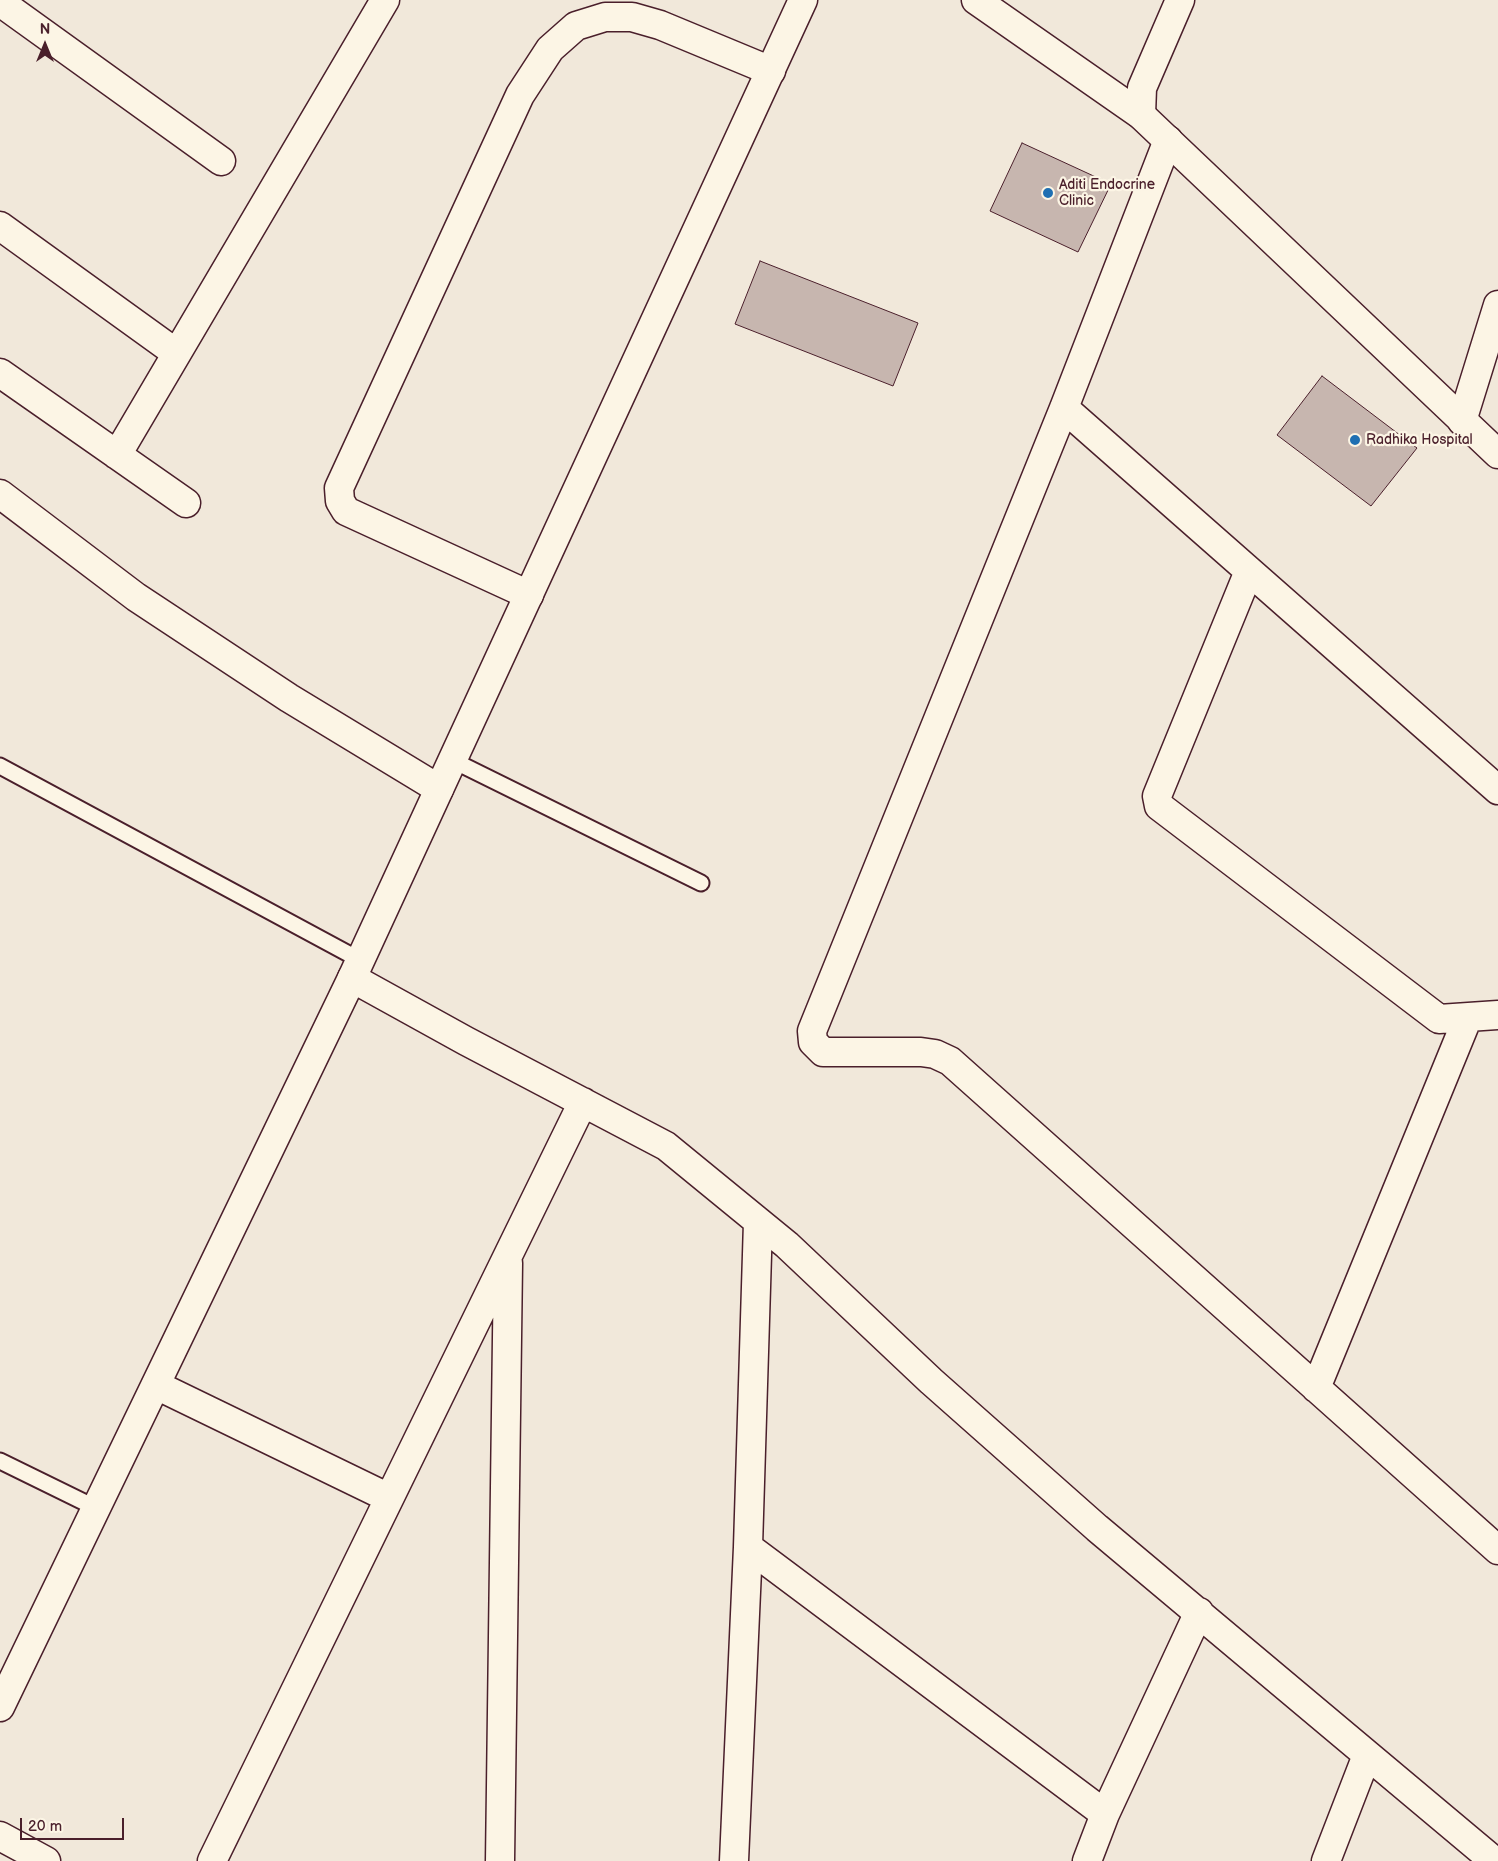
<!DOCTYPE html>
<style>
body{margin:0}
#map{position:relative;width:1498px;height:1861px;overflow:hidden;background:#f1e8da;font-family:"Balsamiq Sans",sans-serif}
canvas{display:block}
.north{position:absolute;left:20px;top:20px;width:50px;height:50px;-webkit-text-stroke:4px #fcf5e5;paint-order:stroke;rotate:0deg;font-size:14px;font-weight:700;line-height:20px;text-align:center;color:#4a1f2b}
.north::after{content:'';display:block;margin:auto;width:18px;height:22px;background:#4a1f2b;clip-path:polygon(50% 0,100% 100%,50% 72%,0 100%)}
.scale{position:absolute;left:20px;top:1818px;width:104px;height:22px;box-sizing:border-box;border:2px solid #4a1f2b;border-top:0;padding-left:6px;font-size:15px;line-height:18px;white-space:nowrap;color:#4a1f2b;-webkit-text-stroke:4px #fcf5e5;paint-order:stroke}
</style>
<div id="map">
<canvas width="1498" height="1861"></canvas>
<div class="north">N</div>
<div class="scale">20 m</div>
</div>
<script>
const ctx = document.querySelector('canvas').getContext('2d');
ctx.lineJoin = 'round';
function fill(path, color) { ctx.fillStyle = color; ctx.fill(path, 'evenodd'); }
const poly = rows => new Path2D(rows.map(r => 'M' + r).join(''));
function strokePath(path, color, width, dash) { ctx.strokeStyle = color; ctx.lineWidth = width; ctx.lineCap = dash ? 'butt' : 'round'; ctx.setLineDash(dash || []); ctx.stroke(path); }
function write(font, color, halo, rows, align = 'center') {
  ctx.font = font + ' "Balsamiq Sans",sans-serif'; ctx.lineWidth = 4.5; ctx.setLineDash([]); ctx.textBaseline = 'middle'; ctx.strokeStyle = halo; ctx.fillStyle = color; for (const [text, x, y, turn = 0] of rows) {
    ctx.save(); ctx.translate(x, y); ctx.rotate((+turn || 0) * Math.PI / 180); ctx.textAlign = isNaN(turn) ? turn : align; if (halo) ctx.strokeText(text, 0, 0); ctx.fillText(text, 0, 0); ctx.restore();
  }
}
const building = poly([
 [1022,143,1111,184,1078,252,990,211,1022,143],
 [760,261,918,323,893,386,735,324,760,261],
 [1322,376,1417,448,1371,506,1277,435,1322,376]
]);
const lane = poly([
 [452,760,701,883],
 [0,766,360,960],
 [0,1461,96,1508]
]);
const street = poly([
 [0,2,221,161],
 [1141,115,1142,88,1180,0],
 [1168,140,1064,408,812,1031,813,1042,823,1052,921,1052,935,1054,950,1061,1498,1550],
 [0,226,176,353],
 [0,373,186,503],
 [1064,408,1498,790],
 [1462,421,1498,305],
 [117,455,385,0],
 [0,494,136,597,289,698,439,789],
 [1249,571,1157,796,1159,806,1439,1019,1498,1015],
 [529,595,346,511,340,501,339,488,520,95,550,49,576,26,605,17,632,17,660,25,771,71],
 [352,978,466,1041,666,1146,787,1245,931,1381,1097,1528,1494,1861],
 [156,1385,389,1498],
 [1316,1388,1468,1017],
 [748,1547,1105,1814,1199,1612],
 [0,1836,46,1861],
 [212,1861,583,1102],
 [500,1861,508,1263],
 [734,1861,748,1547,758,1222],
 [1087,1861,1105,1814],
 [1326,1861,1367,1755]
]);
const secondary = poly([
 [976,0,1141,115,1498,454],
 [0,1707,352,978,803,0]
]);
const markers = [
 [1048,193,6,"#1f6fb2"],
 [1355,440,6,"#1f6fb2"]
];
const poiNames = [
 ["Aditi Endocrine",1059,185],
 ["Clinic",1059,201],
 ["Radhika Hospital",1366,440]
];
fill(building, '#c7b6af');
strokePath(building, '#4a1f2b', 1);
strokePath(lane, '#4a1f2b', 19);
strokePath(street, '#4a1f2b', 31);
strokePath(secondary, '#4a1f2b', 31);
strokePath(lane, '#fcf5e5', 15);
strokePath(street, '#fcf5e5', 28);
strokePath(secondary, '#fcf5e5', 28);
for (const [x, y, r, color] of markers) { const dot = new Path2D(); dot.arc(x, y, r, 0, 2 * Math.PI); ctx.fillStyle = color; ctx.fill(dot); strokePath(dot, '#fcf5e5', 2); }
write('14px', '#4a1f2b', '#fcf5e5', poiNames, 'left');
</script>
